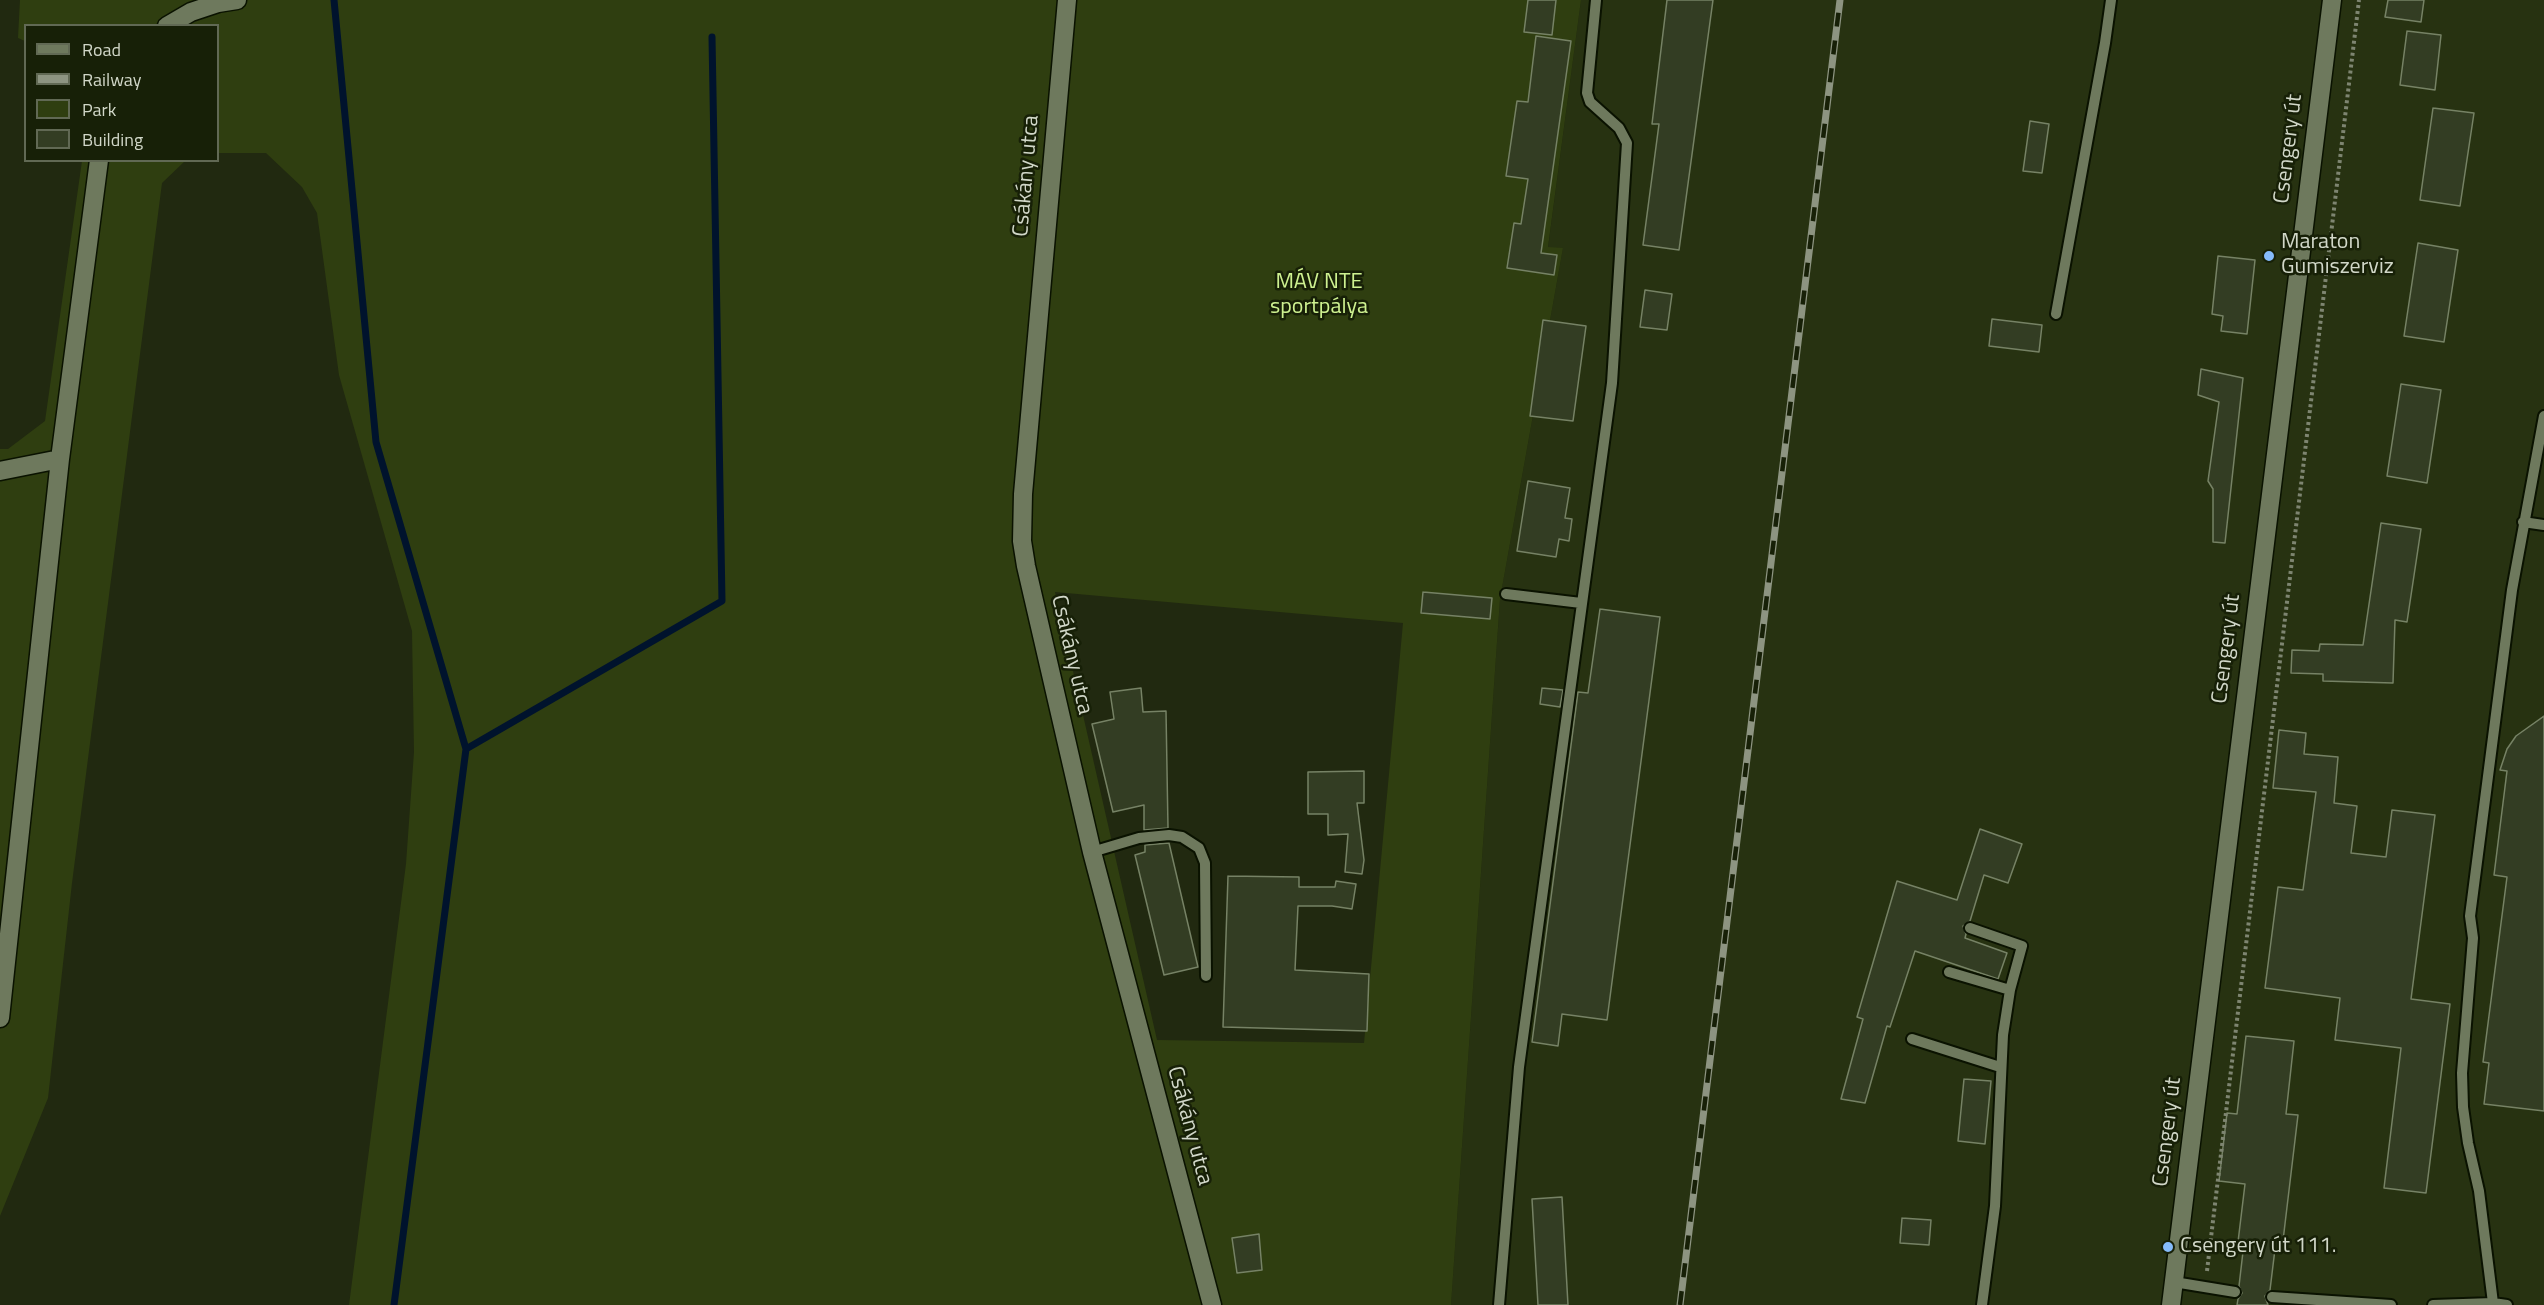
<!DOCTYPE html>
<meta charset="utf-8">
<style>
body{margin:0}
#map{position:relative;width:2544px;height:1305px;overflow:hidden;background:#212910;font-family:"Titillium Web",sans-serif}
canvas{display:block}
.legend{position:absolute;left:24px;top:24px;width:195px;height:138px;box-sizing:border-box;background:#172007;border:2px solid #616954;margin:0;padding:8px 10px;list-style:none;font-size:18px;color:#d1d7c8}
.legend li{display:flex;align-items:center;gap:12px;height:30px}
.legend b{width:30px;border:2px solid #616954}
</style>
<div id="map">
<canvas width="2544" height="1305"></canvas>
<ul class="legend">
<li><b style="height:8px;background:#6e795d"></b>Road</li>
<li><b style="height:8px;background:#8d9481"></b>Railway</li>
<li><b style="height:16px;background:#2f3e10"></b>Park</li>
<li><b style="height:16px;background:#333d23"></b>Building</li>
</ul>
</div>
<script>
const ctx = document.querySelector('canvas').getContext('2d');
ctx.lineJoin = 'round';
function fill(path, color) { ctx.fillStyle = color; ctx.fill(path, 'evenodd'); }
const poly = rows => new Path2D(rows.map(r => 'M' + r).join(''));
function strokePath(path, color, width, dash) { ctx.strokeStyle = color; ctx.lineWidth = width; ctx.lineCap = dash ? 'butt' : 'round'; ctx.setLineDash(dash || []); ctx.stroke(path); }
function write(font, color, halo, rows, align = 'center') {
  ctx.font = font + ' "Titillium Web",sans-serif'; ctx.lineWidth = 5; ctx.setLineDash([]); ctx.textBaseline = 'middle'; ctx.strokeStyle = halo; ctx.fillStyle = color; for (const [text, x, y, turn = 0] of rows) {
    ctx.save(); ctx.translate(x, y); ctx.rotate((+turn || 0) * Math.PI / 180); ctx.textAlign = isNaN(turn) ? turn : align; if (halo) ctx.strokeText(text, 0, 0); ctx.fillText(text, 0, 0); ctx.restore();
  }
}
const built = poly([
 [1581,0,2544,0,2544,1305,1451,1305,1500,599,1563,248,1548,248]
]);
const green = poly([
 [20,0,1581,0,1548,247,1563,248,1500,599,1451,1305,349,1305,406,864,414,752,412,631,339,375,317,213,302,187,266,153,218,153,218,26,26,26,25,41,18,38],
 [1055,592,1403,623,1364,1043,1157,1040],
 [82,161,185,161,162,183,72,883,48,1098,0,1216,0,449,8,449,45,421]
]);
const stream = poly([
 [334,0,376,442,466,749,394,1305],
 [466,749,722,601,712,37]
]);
const building = poly([
 [1528,0,1556,0,1552,35,1524,32,1528,0],
 [1667,0,1713,0,1679,250,1643,245,1659,124,1652,124,1667,0],
 [2388,0,2424,0,2421,22,2385,17,2388,0],
 [2407,31,2441,35,2435,90,2400,85,2407,31],
 [1536,36,1571,41,1541,253,1557,255,1554,275,1507,268,1514,223,1521,224,1528,179,1506,176,1517,101,1528,102,1536,36],
 [2433,108,2474,113,2460,206,2420,200,2433,108],
 [2030,121,2049,124,2042,173,2023,171,2030,121],
 [2418,243,2458,250,2444,342,2404,336,2418,243],
 [2218,256,2255,260,2247,334,2221,331,2223,316,2212,314,2218,256],
 [1645,290,1672,294,1667,330,1640,327,1645,290],
 [1992,319,2042,325,2039,352,1989,346,1992,319],
 [1543,320,1586,326,1573,421,1530,416,1543,320],
 [2201,369,2243,378,2225,543,2213,542,2213,489,2208,481,2219,402,2198,395,2201,369],
 [2401,384,2441,390,2427,483,2387,476,2401,384],
 [1528,481,1570,488,1565,518,1572,519,1569,541,1559,539,1556,557,1517,551,1528,481],
 [2381,523,2421,529,2407,622,2395,620,2393,683,2323,681,2323,674,2291,673,2292,650,2319,651,2320,644,2363,645,2381,523],
 [1423,592,1492,598,1490,619,1421,613,1423,592],
 [1600,609,1660,617,1607,1020,1562,1014,1558,1046,1532,1042,1578,692,1588,693,1600,609],
 [1141,688,1143,712,1166,711,1168,828,1144,830,1144,805,1113,812,1092,724,1114,719,1110,692,1141,688],
 [1542,688,1563,690,1560,707,1540,704,1542,688],
 [2544,716,2544,1111,2484,1104,2489,1063,2483,1062,2507,877,2494,875,2507,771,2500,770,2507,749,2516,736,2544,716],
 [2279,730,2306,733,2304,754,2338,757,2334,803,2357,806,2351,853,2386,857,2392,810,2435,815,2411,999,2450,1004,2426,1193,2384,1188,2401,1048,2335,1040,2340,998,2265,988,2278,887,2303,890,2316,792,2273,788,2279,730],
 [1364,771,1364,803,1357,803,1364,860,1362,874,1345,872,1348,834,1328,835,1328,814,1308,814,1308,772,1364,771],
 [1980,829,2022,844,2008,883,1984,875,1970,921,1963,926,1966,934,1965,938,2007,953,1998,979,1915,951,1890,1027,1887,1026,1865,1103,1841,1099,1863,1019,1857,1017,1897,881,1957,900,1980,829],
 [1169,843,1198,967,1164,975,1135,855,1145,852,1145,845,1169,843],
 [1228,876,1299,877,1299,887,1335,887,1336,881,1356,884,1352,909,1332,906,1298,906,1295,970,1369,974,1367,1031,1223,1027,1228,876],
 [2246,1036,2294,1041,2286,1114,2298,1115,2282,1249,2275,1249,2270,1290,2265,1296,2268,1305,2237,1305,2238,1299,2242,1293,2239,1286,2244,1243,2238,1242,2245,1184,2219,1181,2227,1113,2237,1114,2246,1036],
 [1964,1079,1991,1081,1985,1144,1958,1141,1964,1079],
 [1562,1197,1568,1305,1538,1305,1532,1199,1562,1197],
 [1902,1218,1931,1220,1929,1245,1900,1243,1902,1218],
 [1259,1234,1262,1270,1237,1273,1232,1238,1259,1234]
]);
const path = poly([
 [2207,1271,2359,0]
]);
const lane = poly([
 [2056,314,2105,43,2111,0],
 [2523,522,2544,525],
 [1506,594,1581,603],
 [1092,852,1139,838,1169,835,1182,837,1199,848,1205,863,1206,976],
 [1970,928,2022,946,2010,990,2003,1035,1995,1206,1982,1305],
 [1949,972,2010,990],
 [1912,1039,2000,1067],
 [2174,1282,2235,1292],
 [2272,1297,2391,1305],
 [2493,1303,2479,1191,2468,1143,2463,1107,2462,1073,2473,938,2470,916,2512,590,2544,416],
 [1499,1305,1519,1067,1612,383,1627,143,1619,128,1590,102,1587,93,1596,0],
 [2433,1305,2493,1303,2507,1305]
]);
const street = poly([
 [1067,0,1023,494,1022,541,1026,566,1092,852,1212,1305],
 [167,26,191,12,218,3,237,0],
 [0,471,60,459],
 [0,1018,60,459,99,160]
]);
const secondary = poly([
 [2171,1305,2332,0]
]);
const rail = poly([
 [1680,1305,1840,0]
]);
const markers = [
 [2269,256,6,"#85bbfb"],
 [2168,1247,6,"#85bbfb"]
];
const streetNames = [
 ["Csengery út",2289,149,-83],
 ["Csákány utca",1027,176,-85],
 ["Csengery út",2227,649,-83],
 ["Csákány utca",1071,655,77],
 ["Csákány utca",1189,1126,75],
 ["Csengery út",2168,1132,-83]
];
const poiNames = [
 ["Maraton",2281,243],
 ["Gumiszerviz",2281,268],
 ["Csengery út 111.",2180,1247]
];
const parkNames = [
 ["MÁV NTE",1319,283],
 ["sportpálya",1319,308]
];
fill(built, '#273211');
fill(green, '#2f3e10');
strokePath(stream, '#00132d', 7);
fill(building, '#333d23');
strokePath(building, '#768265', 1.5);
strokePath(lane, '#0a1200', 14);
strokePath(street, '#0a1200', 21);
strokePath(secondary, '#0a1200', 21);
strokePath(path, '#7e8571', 4, [3, 3]);
strokePath(lane, '#6e795d', 10);
strokePath(street, '#6e795d', 18);
strokePath(secondary, '#6e795d', 18);
strokePath(rail, '#8d9481', 7);
strokePath(rail, '#172007', 4.5, [14]);
for (const [x, y, r, color] of markers) { const dot = new Path2D(); dot.arc(x, y, r, 0, 2 * Math.PI); ctx.fillStyle = color; ctx.fill(dot); strokePath(dot, '#172007', 2); }
write('22px', '#d1d7c8', '#172007', streetNames);
write('22px', '#d1d7c8', '#172007', poiNames, 'left');
write('22px', '#cef190', '#172007', parkNames);
</script>
